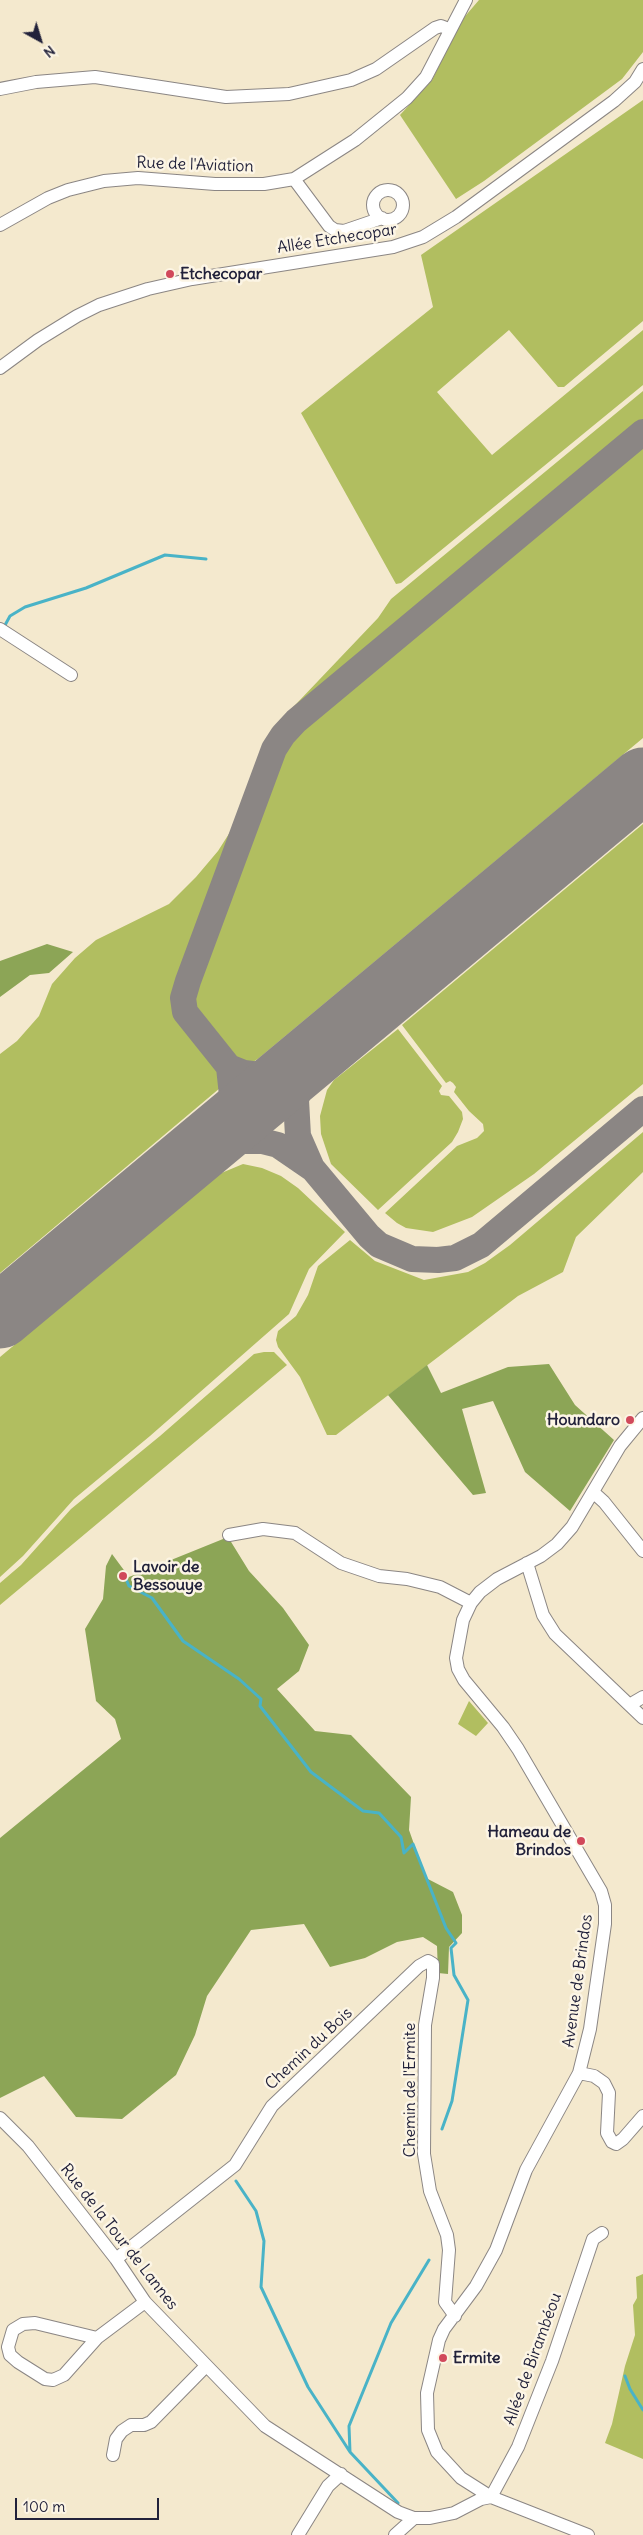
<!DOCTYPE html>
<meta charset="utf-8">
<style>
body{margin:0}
#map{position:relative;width:643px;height:2535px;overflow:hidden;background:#f4e9ce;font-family:Delius,sans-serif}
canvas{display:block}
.north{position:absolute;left:15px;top:15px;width:50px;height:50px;-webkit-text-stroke:4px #fcf5e5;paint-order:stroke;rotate:141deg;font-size:14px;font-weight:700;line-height:20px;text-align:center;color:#22223b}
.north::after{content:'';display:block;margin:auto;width:18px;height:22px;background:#22223b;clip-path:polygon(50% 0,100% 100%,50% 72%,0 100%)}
.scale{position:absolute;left:15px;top:2498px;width:144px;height:22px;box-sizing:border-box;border:2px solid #22223b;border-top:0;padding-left:6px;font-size:15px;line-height:18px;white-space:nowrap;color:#22223b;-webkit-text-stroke:4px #fcf5e5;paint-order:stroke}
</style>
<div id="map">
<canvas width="643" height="2535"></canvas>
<div class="north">N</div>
<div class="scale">100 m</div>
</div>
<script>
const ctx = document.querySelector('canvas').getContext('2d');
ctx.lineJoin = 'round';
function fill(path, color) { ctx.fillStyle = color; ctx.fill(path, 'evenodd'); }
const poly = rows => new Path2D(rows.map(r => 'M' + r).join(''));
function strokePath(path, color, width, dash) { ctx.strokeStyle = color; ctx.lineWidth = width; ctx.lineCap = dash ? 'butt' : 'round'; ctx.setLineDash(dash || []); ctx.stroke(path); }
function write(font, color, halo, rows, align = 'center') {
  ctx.font = font + ' Delius,sans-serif'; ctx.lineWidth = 5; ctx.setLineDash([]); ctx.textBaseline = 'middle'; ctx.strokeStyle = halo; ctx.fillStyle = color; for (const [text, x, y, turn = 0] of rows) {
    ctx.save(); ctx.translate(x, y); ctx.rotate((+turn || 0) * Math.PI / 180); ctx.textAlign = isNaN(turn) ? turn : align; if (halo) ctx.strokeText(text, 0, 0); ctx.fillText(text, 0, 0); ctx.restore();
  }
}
const green = poly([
 [479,0,643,0,643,52,622,79,484,181,456,199,400,115,432,80,461,21],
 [643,100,643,321,564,387,558,387,509,330,437,392,492,455,643,330,643,385,401,583,396,584,301,413,433,307,421,255],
 [643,391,643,426,291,719,273,740,270,735,279,722,378,618,391,599],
 [643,439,643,738,259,1058,246,1067,234,1063,223,1055,193,1016,188,1005,189,994,278,752,285,740,308,718],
 [264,761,178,997,179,1010,183,1021,221,1066,223,1080,220,1088,0,1273,0,1054,17,1041,39,1016,52,984,75,958,96,940,169,904,196,877,218,851,232,829,256,765],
 [643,824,643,1084,534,1174,472,1217,433,1232,406,1228,397,1223,385,1213,457,1146,477,1138,484,1131,483,1124,469,1111,454,1092,456,1087,453,1083,450,1081,446,1083,402,1025],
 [398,1029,442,1086,439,1091,441,1095,449,1096,462,1112,463,1119,458,1132,452,1142,378,1210,331,1164,321,1134,320,1116,327,1090,334,1080],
 [643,1132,643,1172,576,1237,563,1272,518,1296,336,1435,327,1435,300,1377,278,1347,276,1340,278,1331,296,1316,308,1295,318,1266,350,1240,375,1261,424,1280,468,1272,485,1263,510,1245],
 [243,1164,262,1168,281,1176,298,1188,345,1232,309,1269,289,1314,150,1436,74,1499,23,1556,0,1577,0,1357,219,1174],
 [264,1352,274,1352,287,1365,0,1605,0,1583,21,1565,71,1509,160,1436,254,1354],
 [469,1701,488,1723,476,1736,458,1724],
 [643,2274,643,2459,605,2443,612,2424,625,2366,635,2335,633,2305,637,2298,636,2277]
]);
const forest = poly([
 [47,944,73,952,49,973,30,975,0,997,0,961],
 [549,1364,575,1405,614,1440,570,1511,525,1472,493,1401,462,1409,486,1493,473,1495,388,1395,427,1365,441,1393,508,1367],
 [228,1537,249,1571,283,1608,309,1645,299,1671,277,1689,315,1731,351,1735,411,1797,409,1830,426,1878,453,1892,462,1915,462,1933,449,1947,448,1974,438,1973,437,1946,423,1937,397,1942,365,1958,330,1967,304,1924,251,1930,207,1996,195,2035,176,2075,122,2119,76,2117,44,2076,0,2098,0,1838,121,1739,115,1719,96,1701,85,1629,103,1599,106,1566,112,1554,129,1577]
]);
const stream = poly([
 [4,627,10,616,25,607,86,588,165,555,206,559],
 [126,1579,129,1586,152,1598,183,1641,239,1679,261,1699,260,1706,311,1772,363,1811,379,1813,401,1837,404,1853,413,1844,446,1928,456,1943,451,1948,454,1975,468,2000,452,2101,442,2129],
 [236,2181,256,2211,264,2241,261,2287,308,2387,350,2452],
 [625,2376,630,2389,643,2410],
 [398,2503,350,2452,349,2426,391,2323,429,2260]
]);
const taxiway = poly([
 [315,1053,284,1073,269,1076,244,1073,229,1067,185,1012,183,998,188,981,274,749,283,735,296,721,643,432],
 [198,1149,223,1123,229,1109,232,1095,229,1067],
 [187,1159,216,1144,227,1141,262,1141,278,1145,313,1169,369,1236,379,1245,412,1259,438,1260,455,1258,481,1245,643,1109],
 [312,1168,298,1136,296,1100,303,1077,318,1054]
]);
const runway = poly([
 [0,1316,643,780]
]);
const minor = poly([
 [0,89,36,82,95,77,226,97,289,94,351,80,376,69,435,28,441,26,449,29],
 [294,179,329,226,335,230,344,231,382,218],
 '373 205a15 15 0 1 1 30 0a15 15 0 1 1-30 0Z',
 [0,225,48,198,68,190,104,181,138,178,215,184,264,184,294,179,355,140,407,98,426,77,466,0],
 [0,368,38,340,77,316,99,305,148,289,192,279,393,247,423,237,456,217,614,101,635,82,643,69],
 [0,629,71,675],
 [593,1492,604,1502,643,1551],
 [229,1535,263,1529,295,1533,341,1563,379,1576,407,1579,440,1587,471,1603],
 [527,1563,543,1615,555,1634,643,1718],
 [631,1704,643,1697],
 [579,2073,594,2076,604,2083,609,2093,607,2133,612,2142,616,2144,623,2139,643,2116],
 [0,2118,28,2146,116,2259,145,2302,265,2426,398,2512,414,2518,430,2518,454,2513,481,2499,491,2497],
 [116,2259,235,2165,272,2106,419,1966,428,1961,433,1964,433,1978,425,2025,424,2154,430,2191,447,2235,449,2250,445,2302,455,2316],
 [97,2338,35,2323,23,2324,13,2330,8,2347,10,2355,18,2362,45,2379,53,2380,64,2375,97,2338,145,2302],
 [113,2455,116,2439,122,2431,131,2425,144,2425,151,2422,206,2366],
 [491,2497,518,2447,552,2361,593,2239,602,2233],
 [298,2535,328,2486,341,2474],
 [395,2535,414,2518],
 [588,2535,491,2497,461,2478,437,2452,428,2430,427,2393,439,2340,444,2329,476,2286,496,2250,526,2170,579,2073,590,2029,605,1924,605,1905,601,1891,518,1749,503,1727,464,1680,458,1669,456,1658,463,1620,471,1603,480,1592,497,1579,541,1556,557,1544,572,1527,620,1446,643,1418]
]);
const markers = [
 [170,274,5,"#d1495b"],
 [630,1420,5,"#d1495b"],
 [123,1576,5,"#d1495b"],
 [581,1841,5,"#d1495b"],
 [443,2358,5,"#d1495b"]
];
const streetNames = [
 ["Rue de l'Aviation",195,165,2],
 ["Allée Etchecopar",337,239,-9],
 ["Avenue de Brindos",578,1981,-82],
 ["Chemin du Bois",309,2049,-43],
 ["Chemin de l'Ermite",410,2090,-90],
 ["Rue de la Tour de Lannes",119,2237,52],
 ["Allée de Birambéou",533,2359,-70]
];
const poiNames = [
 ["Etchecopar",180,274],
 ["Houndaro",620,1420,"right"],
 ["Lavoir de",133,1567],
 ["Bessouye",133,1585],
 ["Hameau de",571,1832,"right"],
 ["Brindos",571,1850,"right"],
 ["Ermite",453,2358]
];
fill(green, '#b1be60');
fill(forest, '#8ca556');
strokePath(stream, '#49b3c7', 3);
strokePath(taxiway, '#8b8684', 26);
strokePath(runway, '#8b8684', 65);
strokePath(minor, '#8b8684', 14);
strokePath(minor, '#fff', 12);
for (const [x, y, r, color] of markers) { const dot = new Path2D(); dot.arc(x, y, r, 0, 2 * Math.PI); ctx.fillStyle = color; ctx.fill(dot); strokePath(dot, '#fcf5e5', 2); }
write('16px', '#22223b', '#fcf5e5', streetNames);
write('bold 16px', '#22223b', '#fcf5e5', poiNames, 'left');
</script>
